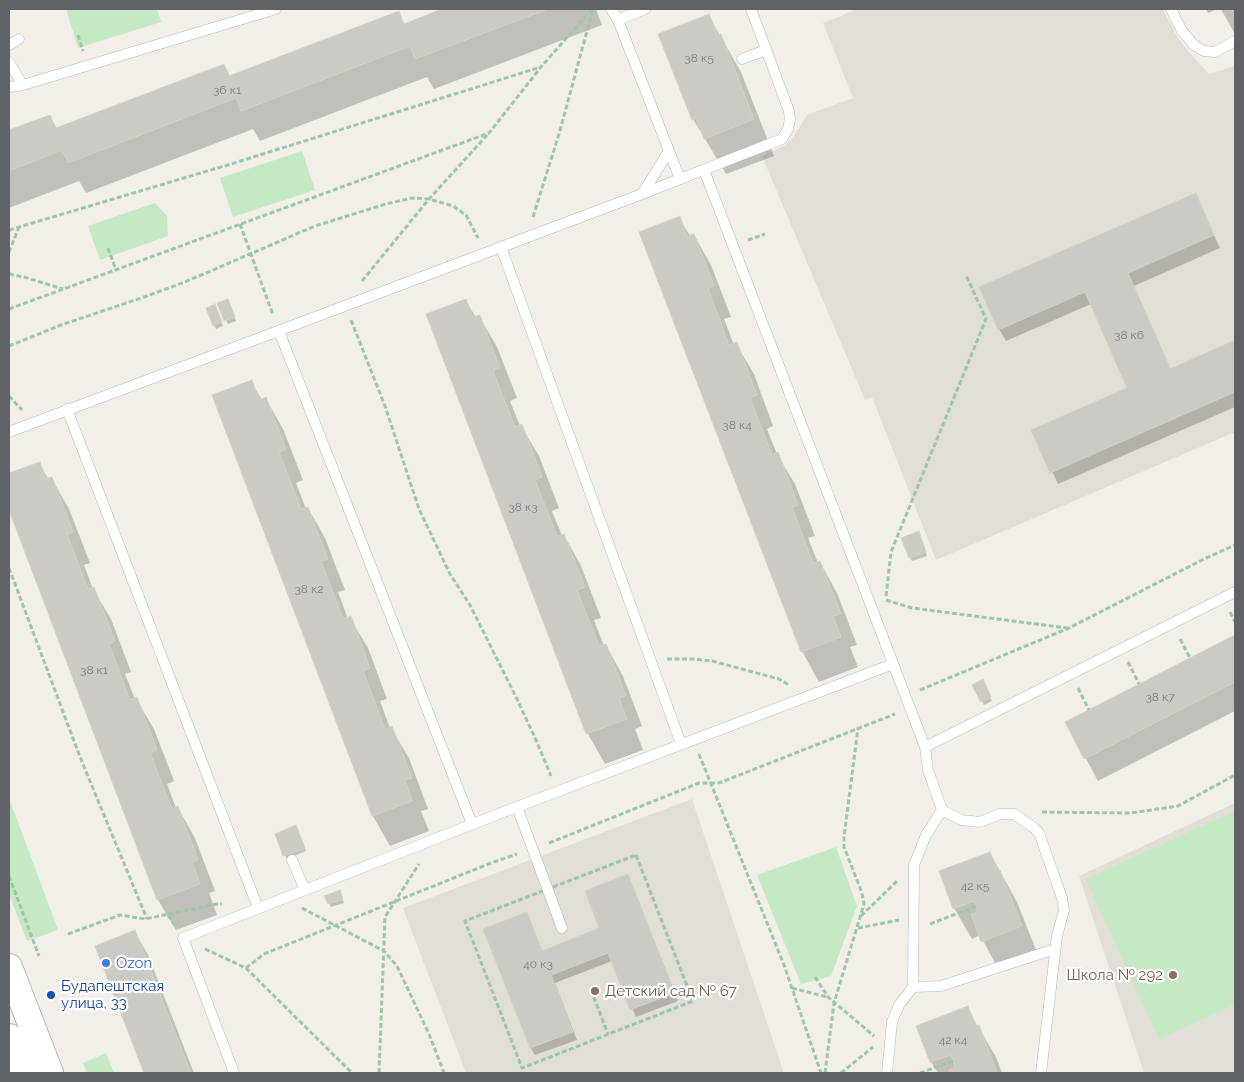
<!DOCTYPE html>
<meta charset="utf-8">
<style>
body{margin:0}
#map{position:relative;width:1244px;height:1082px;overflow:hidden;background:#f1efe8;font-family:Raleway,sans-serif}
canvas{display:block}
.frame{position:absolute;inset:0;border:10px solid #5f6368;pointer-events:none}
</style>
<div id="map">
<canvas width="1244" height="1082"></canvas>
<div class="frame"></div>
</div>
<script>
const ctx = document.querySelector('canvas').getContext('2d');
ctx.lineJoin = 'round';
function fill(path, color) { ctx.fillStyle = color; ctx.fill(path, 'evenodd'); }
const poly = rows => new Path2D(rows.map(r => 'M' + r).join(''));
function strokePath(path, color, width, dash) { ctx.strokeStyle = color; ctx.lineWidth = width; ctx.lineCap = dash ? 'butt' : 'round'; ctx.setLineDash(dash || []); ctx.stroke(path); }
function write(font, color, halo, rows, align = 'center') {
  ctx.font = font + ' Raleway,sans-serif'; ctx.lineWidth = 4.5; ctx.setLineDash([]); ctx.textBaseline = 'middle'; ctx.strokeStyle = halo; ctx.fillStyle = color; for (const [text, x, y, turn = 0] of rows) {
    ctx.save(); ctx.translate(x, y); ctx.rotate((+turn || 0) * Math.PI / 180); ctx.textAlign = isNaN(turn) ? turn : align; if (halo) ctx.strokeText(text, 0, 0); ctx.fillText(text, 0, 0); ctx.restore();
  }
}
const education = poly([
 [858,9,1163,9,1175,33,1188,51,1209,74,1235,66,1235,432,936,560,872,397,865,400,762,156,784,146,794,136,807,115,853,98,823,23],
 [692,799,784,1073,466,1073,403,908],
 [1235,803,1235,1073,1144,1073,1079,876]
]);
const green = poly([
 [66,9,157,9,161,22,78,48],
 [302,151,315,190,233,217,220,178],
 [155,203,167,216,168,236,100,260,88,226],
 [9,798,58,930,27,941,9,894],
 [1235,811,1235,1004,1159,1039,1086,879],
 [836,847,857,906,831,976,801,984,757,875],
 [106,1053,114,1073,87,1073,83,1063]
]);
const shadow = poly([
 [448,9,596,9,602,25,434,89,427,77,260,141,253,129,86,193,79,181,9,208,9,132,50,116,57,129,224,65,231,77,398,13,405,25],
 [1206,9,1218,9,1208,13],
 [1221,9,1235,9,1235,34,1223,13],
 [709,16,741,72,774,156,726,174,693,119],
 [1195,195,1220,248,1134,286,1171,370,1235,342,1235,407,1058,484,1033,430,1128,389,1091,304,1006,341,999,329],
 [679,218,690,236,694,235,711,265,731,317,724,319,734,345,736,344,754,374,773,426,767,429,777,454,795,484,815,536,808,538,818,563,820,562,837,593,857,645,850,647,858,667,819,682,802,651],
 [466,300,476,318,479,316,497,347,517,398,510,401,520,426,521,426,539,456,559,508,552,511,562,536,564,535,581,566,601,618,594,620,604,646,606,645,623,676,642,726,635,729,643,750,605,764,588,734,427,315],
 [230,304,236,321,228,324,226,320],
 [215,305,223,326,216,329,214,325],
 [251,382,262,400,266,399,283,429,303,480,296,483,306,509,308,508,325,538,345,590,338,592,348,619,350,618,368,648,387,699,380,701,390,728,391,728,409,758,428,809,421,811,429,831,390,846,373,816],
 [39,463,49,480,52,479,69,509,90,563,84,565,93,589,111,619,131,672,125,674,135,699,136,699,154,729,174,781,167,784,176,808,178,808,195,838,215,891,209,893,217,915,176,930,158,900,9,506,9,475],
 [920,536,927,556,912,561,910,558],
 [1235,637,1235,711,1098,781,1067,723],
 [982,681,992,701,984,705,974,685],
 [297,830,306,851,287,859,285,855],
 [990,853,1017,902,1039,957,1000,972,980,935,972,939,954,908],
 [628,876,632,884,678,1001,636,1017,612,961,555,983,577,1040,535,1055,531,1048,526,913,543,952,601,929],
 [341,895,344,903,331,907,326,896],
 [135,932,148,955,194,1073,145,1073,96,947],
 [967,1008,996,1057,1002,1073,938,1073,931,1062,918,1027]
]);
const building = poly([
 [442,9,548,9,415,59,410,46,241,111,236,98,68,163,62,150,9,171,9,130,50,115,56,128,224,64,229,76,399,11,404,24,442,9],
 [709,14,718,35,721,34,754,119,704,139,696,118,692,120,658,34,709,14],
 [1196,193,1214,235,1128,273,1170,369,1235,340,1235,392,1050,473,1031,430,1127,388,1085,292,998,330,979,287,1196,193],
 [680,216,687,236,694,234,714,286,708,289,729,345,737,342,757,395,750,398,772,455,778,452,798,505,792,507,813,563,820,561,841,614,833,616,841,637,801,652,639,232,680,216],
 [228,299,235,317,224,321,217,303,228,299],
 [466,299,473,317,480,315,500,368,493,371,515,427,522,424,542,477,535,480,557,536,564,534,585,587,577,590,599,646,606,644,626,696,619,698,627,719,586,734,426,314,466,299],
 [215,304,222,322,213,326,206,308,215,304],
 [252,380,259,400,266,397,286,449,279,452,301,509,308,507,328,559,321,561,343,619,351,616,370,668,363,671,385,729,392,726,412,778,405,780,412,801,372,816,212,395,252,380],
 [40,462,46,479,52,477,73,532,67,534,88,589,94,587,115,641,109,644,130,700,137,697,157,750,150,753,172,809,178,806,198,860,192,862,200,884,157,900,9,510,9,473,40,462],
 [919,531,926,552,909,558,901,538,919,531],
 [1235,635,1235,682,1084,759,1065,722,1235,635],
 [983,679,991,697,981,702,972,685,983,679],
 [296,825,305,848,283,856,275,834,296,825],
 [990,852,998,871,1000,870,1022,926,981,942,971,914,978,912,974,901,953,909,939,871,990,852],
 [628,874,674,993,630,1010,608,953,551,975,573,1032,530,1048,483,929,527,912,542,951,599,928,585,891,628,874],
 [340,890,343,899,328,904,324,896,340,890],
 [135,930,165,1007,191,1073,144,1073,95,946,135,930],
 [968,1006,976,1026,979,1025,997,1073,950,1073,949,1070,955,1067,951,1055,930,1062,916,1026,968,1006]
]);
const path = poly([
 [78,35,83,51],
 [533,217,559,134,593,9],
 [240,224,273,315],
 [9,230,231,164,541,67],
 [748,240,765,234],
 [108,248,116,270],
 [9,252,19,227],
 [9,274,24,277,63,289],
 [362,281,429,199,489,133],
 [9,309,489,133,541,67,592,9],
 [351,320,385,406,419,509,450,574,470,605,516,697,536,740,551,776],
 [9,346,61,325,144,297,185,282,315,226,386,204,412,198,429,199,453,206,466,215,478,238],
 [9,396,22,410],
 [9,568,80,757,147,919],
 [886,596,891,552,986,319,966,275],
 [886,600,912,608,1067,628],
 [1230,612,1235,622],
 [1180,639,1190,658],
 [667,659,693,659,712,661,779,679,789,685],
 [1128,662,1139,684],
 [1078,688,1089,710],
 [920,690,1069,628,1204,559,1235,545],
 [699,754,784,965,821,1073],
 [1042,812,1131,813,1178,806,1235,775],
 [549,843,699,783,719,783,895,714],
 [636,855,693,1001,522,1068,465,921,636,855],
 [9,876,39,956],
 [302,908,384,951,397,966,429,1034,444,1073],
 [168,915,174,924],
 [861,916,898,880],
 [930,924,976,906],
 [858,928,899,920],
 [68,934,120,915,145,919,217,904,222,904],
 [205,949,246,968,352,1073],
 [246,968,264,954,491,863,517,854],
 [815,977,828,997,874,1036],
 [792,988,827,997],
 [591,990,608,1034],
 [379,1073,385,917,419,864],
 [825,1073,834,1003,864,904,862,893,844,847,844,837,858,728],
 [841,1073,873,1047],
 [920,1073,953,1061]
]);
const lane = poly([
 [611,9,618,20,680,179],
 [1171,9,1182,31,1194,45,1204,51,1215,52,1235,41],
 [618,20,645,9],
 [9,45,19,39],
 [742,59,766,50],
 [9,62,23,85,276,9],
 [9,87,23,85],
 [704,170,925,747,928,770,942,810,926,835,914,865,913,987,899,1005,892,1022,887,1073],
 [642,194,669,151],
 [501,247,681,744],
 [279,331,472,824],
 [67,409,258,908],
 [9,432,257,339,642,194,782,139,788,129,790,119,789,111,751,9],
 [925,747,1235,592],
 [517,807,562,928],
 [942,810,961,820,980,822,1000,814,1014,814,1033,827,1039,833,1062,898,1064,910,1057,936,1041,1073],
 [292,860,305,890],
 [913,987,941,986,1055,949],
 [234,1073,183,938,501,813,893,664]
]);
const secondary = poly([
 [9,967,50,1073],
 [9,1037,23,1073]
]);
const markers = [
 [106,963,5,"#3f7fe0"],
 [1173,975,5,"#8d6e63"],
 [595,991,5,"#8d6e63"],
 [51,995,5,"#1a4fb4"]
];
const numberNames = [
 ["38 к5",699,58],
 ["36 к1",227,90],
 ["38 к6",1129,335],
 ["38 к4",737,425],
 ["38 к3",523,507],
 ["38 к2",309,589],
 ["38 к1",94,670],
 ["38 к7",1160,697],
 ["42 к5",975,886],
 ["40 к3",538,964],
 ["42 к4",953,1040]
];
const shopNames = [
 ["Ozon",116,963]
];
const educationNames = [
 ["Школа № 292",1163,975],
 ["Детский сад № 67",605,991,"left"]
];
const transitNames = [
 ["Будапештская",61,986],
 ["улица, 33",61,1003]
];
fill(education, '#e1ded6');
fill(green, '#c5e8c5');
fill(shadow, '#0003');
fill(building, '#cccac5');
strokePath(building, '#d6d1c6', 1);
strokePath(lane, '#b5b8bc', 11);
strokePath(secondary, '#b6babf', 28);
strokePath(path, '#9cc7a9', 3, [5, 2.5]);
strokePath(lane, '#fff', 10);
strokePath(secondary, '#fff', 26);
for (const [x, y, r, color] of markers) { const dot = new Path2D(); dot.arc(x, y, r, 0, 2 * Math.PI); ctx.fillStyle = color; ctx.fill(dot); strokePath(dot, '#fff', 2); }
write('12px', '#7a7d7f', null, numberNames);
write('15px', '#366cbe', '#fff', shopNames, 'left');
write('15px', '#785e54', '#fff', educationNames, 'right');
write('15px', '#164399', '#fff', transitNames, 'left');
</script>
